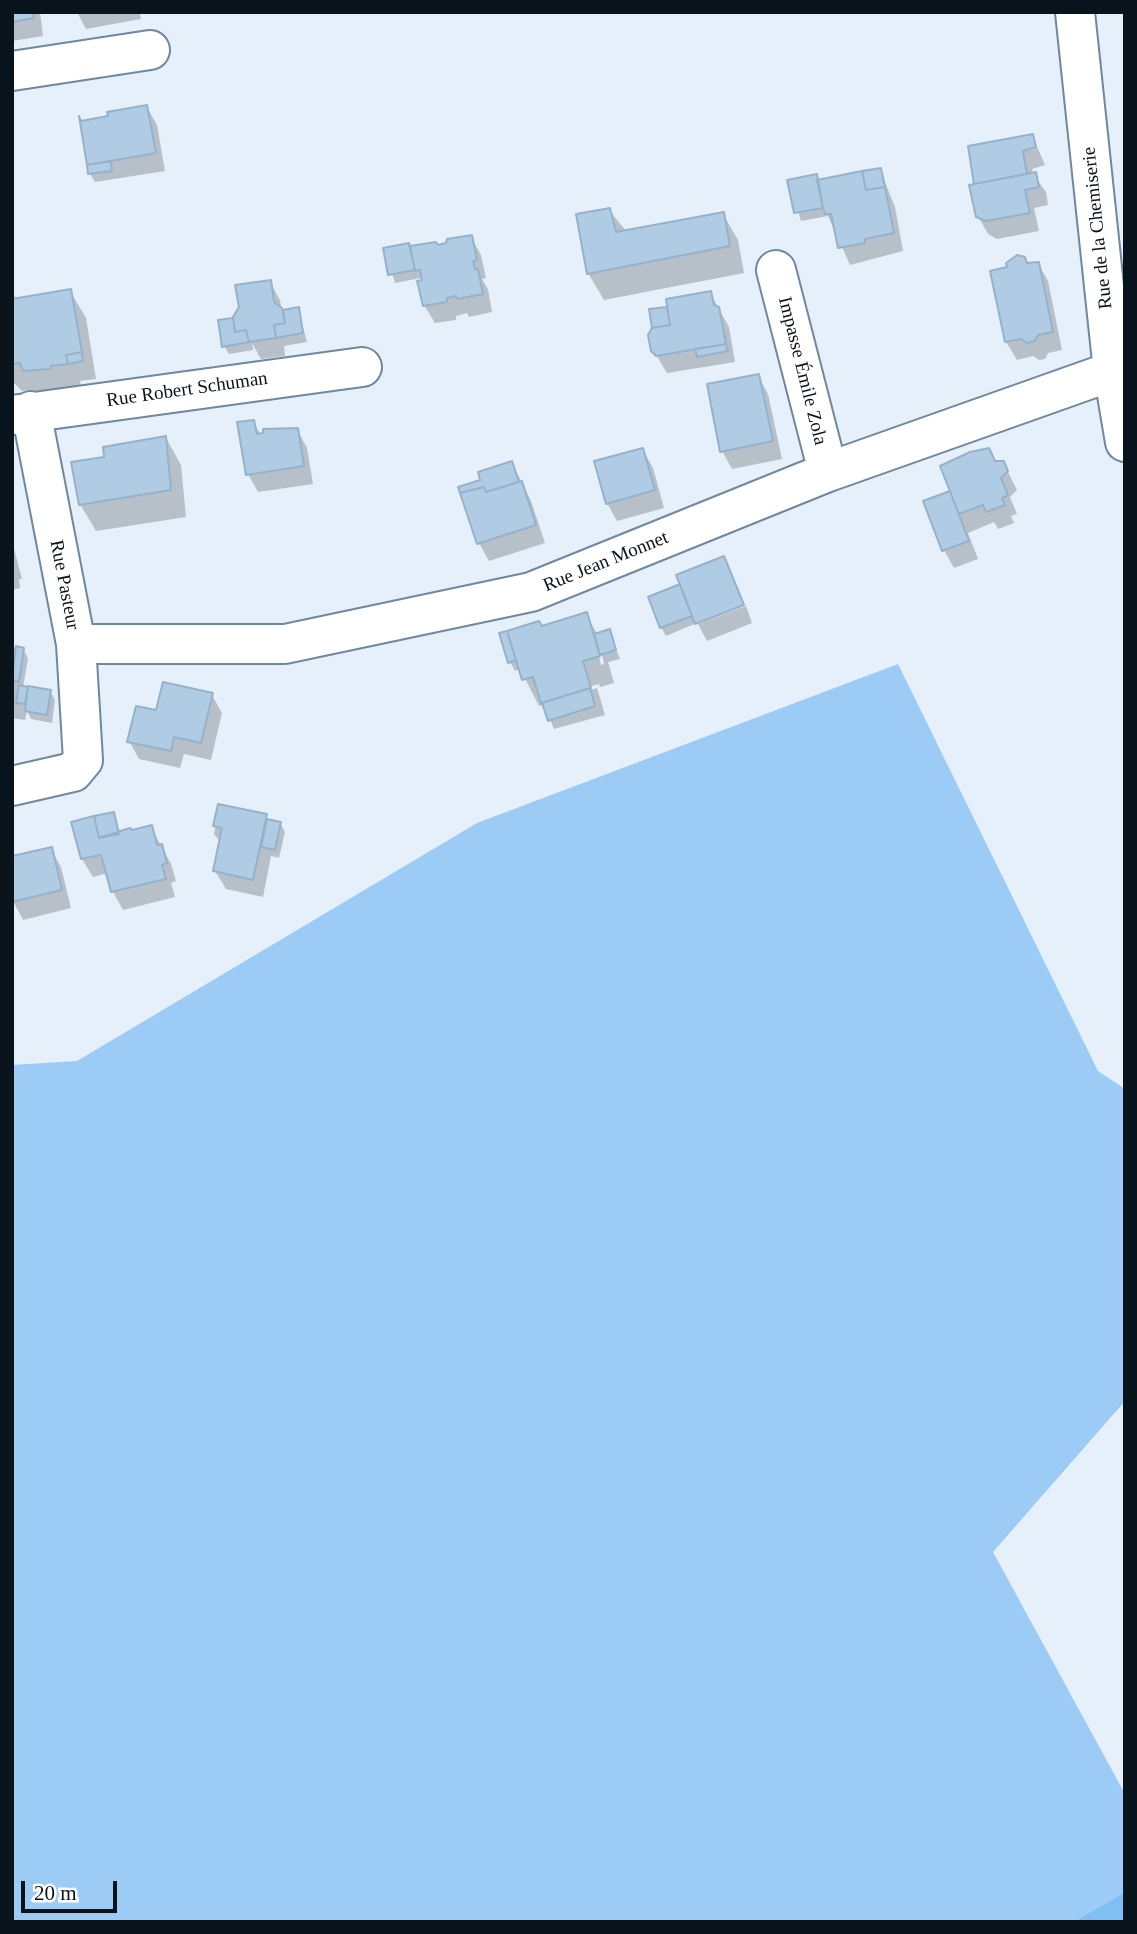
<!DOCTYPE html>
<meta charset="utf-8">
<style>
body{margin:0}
#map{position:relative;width:1137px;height:1934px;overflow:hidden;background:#e5f0fb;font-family:Georgia,serif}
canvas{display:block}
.frame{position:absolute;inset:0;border:14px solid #09131c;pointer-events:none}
.scale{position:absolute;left:21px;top:1881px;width:96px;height:32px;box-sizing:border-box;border:4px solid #09131c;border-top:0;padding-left:9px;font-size:21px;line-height:24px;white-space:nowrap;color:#09131c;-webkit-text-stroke:5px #fff;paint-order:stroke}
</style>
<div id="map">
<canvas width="1137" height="1934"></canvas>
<div class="frame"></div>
<div class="scale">20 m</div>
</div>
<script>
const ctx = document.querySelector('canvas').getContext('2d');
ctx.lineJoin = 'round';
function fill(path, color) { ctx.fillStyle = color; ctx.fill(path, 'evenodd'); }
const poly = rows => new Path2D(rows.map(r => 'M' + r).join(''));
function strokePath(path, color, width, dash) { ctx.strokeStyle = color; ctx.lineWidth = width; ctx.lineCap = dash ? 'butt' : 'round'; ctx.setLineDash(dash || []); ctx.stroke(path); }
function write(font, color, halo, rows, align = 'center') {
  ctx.font = font + ' Georgia,serif'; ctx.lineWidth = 5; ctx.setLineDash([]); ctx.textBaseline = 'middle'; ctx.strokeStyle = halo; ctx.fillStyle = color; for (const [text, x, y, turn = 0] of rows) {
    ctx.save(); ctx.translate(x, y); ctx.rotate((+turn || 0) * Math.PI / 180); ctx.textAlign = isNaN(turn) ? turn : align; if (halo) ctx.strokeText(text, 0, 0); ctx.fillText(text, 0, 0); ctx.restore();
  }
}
const green = poly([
 [898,664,1098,1071,1125,1089,1125,1401,993,1552,1125,1794,1125,1892,1073,1922,12,1922,12,1065,77,1061,477,823]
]);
const forest = poly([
 [1125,1892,1125,1922,1073,1922]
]);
const shadow = poly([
 [12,12,40,12,43,36,12,41],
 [77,12,140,12,141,19,86,29],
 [147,107,157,125,165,171,95,182,90,174,82,122],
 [1032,135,1045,165,1032,169,1033,174,1046,192,1048,205,1034,208,1039,231,997,239,988,234,978,216,976,185,970,147],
 [880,170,895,207,903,251,850,265,828,216,801,221,789,182,816,176,820,182],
 [609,210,626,231,723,214,738,240,744,273,604,300,588,273],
 [471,237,481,255,486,278,482,279,488,289,492,312,469,317,467,313,456,316,456,320,435,323,424,305,421,278,395,283,385,249,435,244,437,247],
 [1038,263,1048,281,1062,350,1048,353,1045,359,1039,360,1033,356,1017,360,1006,342,1027,265],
 [270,282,280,300,282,312,298,309,307,342,284,346,285,356,261,359,252,343,253,350,229,354,224,346,232,319,235,326],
 [70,291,86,318,96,379,80,381,82,390,40,398,35,390,22,391,12,381,12,293,17,299],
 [710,293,729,327,735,362,667,373,653,350,666,309,670,316],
 [758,376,768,394,782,459,732,469,722,451],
 [253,422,261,435,297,429,307,448,313,484,258,492,248,474],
 [166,438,181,465,186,517,96,531,80,504],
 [643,450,653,468,664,508,617,521,607,503],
 [996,462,1003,462,1017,490,1010,497,1017,514,1011,516,1014,523,998,529,994,522,968,533,978,559,954,568,944,550,952,492],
 [512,463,531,501,545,543,489,561,479,543],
 [12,541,22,579,19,579,20,588,12,590],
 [723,558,744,603,666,636,661,627,682,585],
 [746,606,752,623,707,641,698,624],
 [586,615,598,635,609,631,620,659,608,662,614,683,597,688,605,715,554,729,544,705,539,706,520,669,515,671,510,662,542,628],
 [597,647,602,655,604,664,601,665],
 [599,684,600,687,545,704,545,700],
 [12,647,23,649,28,658,23,688,50,691,55,700,52,723,31,719,27,711,25,720,12,718],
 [212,695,222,713,211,760,184,754,180,768,139,759,129,741,157,712],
 [219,806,266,816,269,821,280,823,285,832,279,858,271,856,263,897,226,889,215,871,221,843,214,834],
 [113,814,120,833,151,827,171,864,176,881,171,883,175,897,123,910,113,892,108,873,93,877,82,859],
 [51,849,61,867,71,908,23,920,12,899]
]);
const building = poly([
 [12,12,33,12,34,18,12,22,12,12],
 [147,105,156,153,87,165,79,116,81,121,108,116,107,112,147,105],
 [1033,134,1036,147,1023,151,1027,174,974,184,968,146,1033,134],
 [111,161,112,171,88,174,87,165,111,161],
 [881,168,885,187,866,190,862,171,881,168],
 [862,171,866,190,885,187,894,233,865,239,865,243,838,248,831,214,825,214,823,208,817,180,862,171],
 [1036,172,1039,187,1025,190,1030,213,986,221,976,217,969,185,1036,172],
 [817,174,823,208,794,213,787,180,817,174],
 [610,208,616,232,724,212,730,246,587,274,576,214,610,208],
 [472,235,477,260,473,261,475,269,478,269,483,294,457,299,456,296,447,298,447,302,423,306,417,281,422,280,420,270,415,271,410,246,436,242,438,245,446,243,447,239,472,235],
 [409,243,415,270,388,275,383,248,409,243],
 [1017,255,1025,257,1027,263,1039,262,1053,332,1038,335,1035,341,1027,343,1021,339,1005,342,990,271,1007,267,1006,263,1017,255],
 [271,280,274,302,282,308,285,323,274,325,276,338,249,342,246,330,235,332,233,317,239,307,235,285,271,280],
 [71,289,82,352,66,355,68,364,51,366,50,369,23,371,20,363,12,364,12,299,71,289],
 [711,291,714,305,719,307,726,344,656,356,651,351,648,335,652,328,670,325,666,299,711,291],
 [299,307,303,333,276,338,274,325,285,323,283,310,299,307],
 [667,307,670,325,652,328,649,309,667,307],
 [233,318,235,332,246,330,249,342,222,347,218,320,233,318],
 [726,344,728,351,697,357,695,349,726,344],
 [82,352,83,361,68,364,66,355,82,352],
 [759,374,773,441,720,452,707,384,759,374],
 [254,420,257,434,263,433,263,429,298,428,304,466,246,475,237,422,254,420],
 [166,436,171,490,79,505,71,462,104,457,103,447,166,436],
 [643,448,655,490,606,504,594,461,643,448],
 [989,448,995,461,1004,461,1008,471,1001,478,1008,495,1002,498,1005,505,986,512,983,505,959,514,940,466,970,452,989,448],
 [512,461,519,482,486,492,484,487,460,493,458,487,480,480,478,472,512,461],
 [522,481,536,525,477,544,460,493,484,487,486,492,522,481],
 [950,491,969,541,942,551,923,501,950,491],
 [724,556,744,605,695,624,676,575,724,556],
 [680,584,692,616,660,628,648,597,680,584],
 [587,612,600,656,583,661,591,688,541,703,533,677,522,680,507,631,539,621,542,626,587,612],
 [610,629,616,650,600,655,594,634,610,629],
 [507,631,516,660,508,663,499,633,507,631],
 [16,646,24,648,19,682,12,680,16,646],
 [163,682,213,693,201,743,174,737,171,751,127,742,136,706,156,710,163,682],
 [19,685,28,687,25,704,16,703,19,685],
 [28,686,51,690,47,715,25,711,28,686],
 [590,688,595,706,548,721,542,703,590,688],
 [218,804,267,814,253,880,213,871,222,828,213,826,218,804],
 [114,812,119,834,99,838,94,816,114,812],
 [94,816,99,838,130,828,132,830,152,825,157,845,162,844,167,863,162,865,166,879,111,892,101,855,81,859,71,822,94,816],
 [267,819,281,822,275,850,261,847,267,819],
 [52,847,62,890,12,902,12,856,52,847]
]);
const minor = poly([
 [1075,12,1113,371,1125,442],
 [12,71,150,50],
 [776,270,828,472],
 [12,415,362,367],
 [76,644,285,644,531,592,828,472,1113,371],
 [12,786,73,772,83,760,76,644,31,411]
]);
const streetNames = [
 ["Rue de la Chemiserie",1098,228,-96],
 ["Impasse Émile Zola",802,371,76],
 ["Rue Robert Schuman",187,390,-8],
 ["Rue Jean Monnet",606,562,-22],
 ["Rue Pasteur",64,585,79]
];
fill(green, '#9ccbf5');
fill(forest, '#80bff4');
fill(shadow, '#0003');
fill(building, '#b0cce4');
strokePath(building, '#96b1ca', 2);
strokePath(minor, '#6e889f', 42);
strokePath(minor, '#fff', 38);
write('19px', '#09131c', '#fff', streetNames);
</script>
